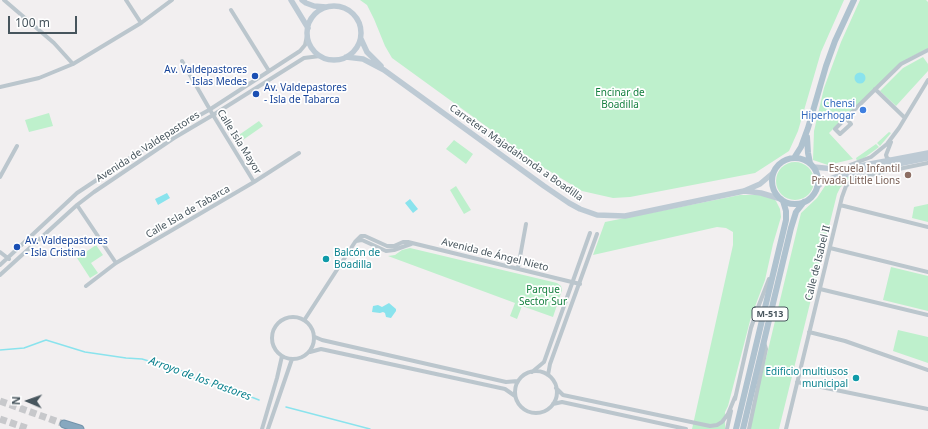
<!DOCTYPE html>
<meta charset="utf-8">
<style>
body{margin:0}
#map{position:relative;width:928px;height:429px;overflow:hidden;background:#f2eff0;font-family:"Noto Sans",sans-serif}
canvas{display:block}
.north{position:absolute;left:8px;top:381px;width:40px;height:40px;-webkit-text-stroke:3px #fff;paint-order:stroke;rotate:272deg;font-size:11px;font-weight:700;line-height:16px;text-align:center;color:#47555d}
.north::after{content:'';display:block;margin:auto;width:14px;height:18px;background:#47555d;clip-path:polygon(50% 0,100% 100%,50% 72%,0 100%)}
.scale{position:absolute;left:8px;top:16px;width:69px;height:18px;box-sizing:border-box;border:2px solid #47555d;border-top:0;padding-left:5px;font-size:12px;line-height:14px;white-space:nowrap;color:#47555d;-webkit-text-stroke:3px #fff;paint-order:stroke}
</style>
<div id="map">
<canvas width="928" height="429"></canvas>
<div class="north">N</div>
<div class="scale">100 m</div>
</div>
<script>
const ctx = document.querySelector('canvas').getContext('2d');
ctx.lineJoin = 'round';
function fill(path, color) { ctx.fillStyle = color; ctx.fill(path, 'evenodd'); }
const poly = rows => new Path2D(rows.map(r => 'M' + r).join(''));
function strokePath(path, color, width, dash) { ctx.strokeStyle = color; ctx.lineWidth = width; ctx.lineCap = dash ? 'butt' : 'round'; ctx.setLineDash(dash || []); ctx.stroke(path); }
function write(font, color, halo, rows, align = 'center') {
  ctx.font = font + ' "Noto Sans",sans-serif'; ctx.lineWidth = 3.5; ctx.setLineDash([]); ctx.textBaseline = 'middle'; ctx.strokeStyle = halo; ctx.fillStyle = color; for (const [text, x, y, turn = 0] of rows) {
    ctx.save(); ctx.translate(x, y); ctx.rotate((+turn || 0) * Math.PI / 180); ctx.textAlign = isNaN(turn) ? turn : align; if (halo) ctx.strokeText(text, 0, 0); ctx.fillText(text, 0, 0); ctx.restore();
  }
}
const green = poly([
 [360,0,844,0,821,52,798,131,789,151,755,173,630,197,613,198,582,191,541,166,392,58,385,46,374,19,367,5],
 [860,0,926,0,928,2,928,48,900,63,834,128,829,133,853,159,828,165,813,160,814,131,824,88,841,42],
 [923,57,928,64,928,71,896,106,880,91,903,68],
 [49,113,53,126,29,132,25,120],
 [259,121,263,126,240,142,236,137],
 [889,132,891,133,880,146,877,143],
 [454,140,473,154,466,164,446,149],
 [876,144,879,147,875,150,864,158,857,161,856,158],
 '776 181a19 19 0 1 1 38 0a19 19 0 1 1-38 0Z',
 [857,175,849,178,846,181,840,188,837,194,779,429,749,429,801,213,817,198,827,183,830,181],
 [456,186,471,210,464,214,450,190],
 [740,195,761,195,773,198,776,201,780,209,781,217,773,244,765,280,751,317,728,406,725,412,725,429,692,429,733,245,733,232,726,228,717,227,593,255,605,222],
 [928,204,928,222,912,218,914,207],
 [96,245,103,255,91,263,98,273,90,278,77,258],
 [410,248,557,283,561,286,562,290,553,317,522,306,517,319,510,316,515,303,388,256,395,255,402,250],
 [891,267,928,276,928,311,883,300],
 [898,330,928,337,928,363,893,351]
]);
const water = poly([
 '854.5 78a5.5 5.5 0 1 1 11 0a5.5 5.5 0 1 1-11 0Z',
 [167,193,170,198,158,205,155,199],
 [410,199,418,209,413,213,405,203],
 [389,303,396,309,396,311,391,318,386,317,385,313,383,312,380,313,372,312,373,306,378,305,382,307]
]);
const stream = poly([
 [0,350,24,348,46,340,85,352,126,358,142,359,182,371,200,381,236,391,259,400],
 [286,407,370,429]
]);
const highwayTunnel = poly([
 [0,401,64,424],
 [0,419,29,429]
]);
const street = poly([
 [4,0,54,43,73,64],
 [126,0,141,23],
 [231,10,269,71],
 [182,61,213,115,254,182],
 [0,87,39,78,73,64,141,23,172,0],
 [875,89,905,118],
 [846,118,901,64,928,50],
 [846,118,851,124,840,134,835,129,846,118],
 [890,160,887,158,886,155,891,142],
 [850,165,871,157,887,144,899,128,928,80],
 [0,177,17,146],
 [77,205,116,263],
 [840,205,928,227],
 [356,241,362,240,386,251,394,250,411,244],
 [830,248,928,272],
 [0,252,9,259],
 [0,265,77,193,169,132,209,110,300,51,305,45,307,36],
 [518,268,526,224],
 [0,275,77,205,94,192,174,138,213,115,304,58,320,56],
 [86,286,116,263,254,182,299,153],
 [820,289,928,315],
 '272 338a21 21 0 1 1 42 0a21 21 0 1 1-42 0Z',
 [305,319,355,242,361,236,365,236,387,246,394,246,403,242,408,242,580,284],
 [809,332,845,341,928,370],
 [315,337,322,340,506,382,518,381],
 [310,352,321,349,505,389,515,396],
 '515 392a21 21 0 1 1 42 0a21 21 0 1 1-42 0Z',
 [532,372,544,362,590,233],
 [548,375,550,364,597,234],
 [797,382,928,409],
 [556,388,563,395,710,426,717,425,722,422,728,414,735,397],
 [735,399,751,328,757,310,769,279],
 [553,404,562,402,686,429],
 [262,429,277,378,282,356],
 [268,429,292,359],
 [727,429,731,411],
 [749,429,766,349,764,342],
 [786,429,842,197,846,186,855,178,860,177,928,163]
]);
const secondary = poly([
 [291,0,308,28],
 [302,0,306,3,314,6,326,7],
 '307 33a27 27 0 1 1 54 0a27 27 0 1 1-54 0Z',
 [361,39,367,52,381,66],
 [346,57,363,59,384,70,544,186,569,203,580,209,597,215,625,216,744,191,760,184,773,173],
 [814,167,834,169,849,168,928,153],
 [817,187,824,181,838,176,928,158],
 [744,191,761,193,781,199]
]);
const primary = poly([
 [807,137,808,153,810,163],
 '772 181a23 23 0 1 1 46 0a23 23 0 1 1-46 0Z',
 [794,158,801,147,808,128,826,66,835,41,854,0],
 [736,429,786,220,786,211,783,201],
 [743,429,791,228,796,212,804,202]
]);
const highway = poly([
 [64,424,80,429]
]);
const markers = [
 [255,76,4,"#1a4fb4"],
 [256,94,4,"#1a4fb4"],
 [863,110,4,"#3f7fe0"],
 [908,175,4,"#8d6e63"],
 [17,247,4,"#1a4fb4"],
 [326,259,4,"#0f9aa8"],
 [856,378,4,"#0f9aa8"]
];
const shields = [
 [770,314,36]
];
const shieldNames = [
 ["M-513",770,314]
];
const transitNames = [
 ["Av. Valdepastores",247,70,"right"],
 ["- Islas Medes",247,82,"right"],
 ["Av. Valdepastores",264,88],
 ["- Isla de Tabarca",264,100],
 ["Av. Valdepastores",25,241],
 ["- Isla Cristina",25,253]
];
const parkNames = [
 ["Encinar de",620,93],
 ["Boadilla",620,105],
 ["Parque",543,290],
 ["Sector Sur",543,302]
];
const shopNames = [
 ["Chensi",855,104],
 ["Hiperhogar",855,116]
];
const streetNames = [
 ["Calle Isla Mayor",239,142,58],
 ["Avenida de Valdepastores",148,147,-33],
 ["Carretera Majadahonda a Boadilla",516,153,35],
 ["Calle Isla de Tabarca",188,212,-30],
 ["Avenida de Ángel Nieto",495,255,14],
 ["Calle de Isabel II",818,263,-76]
];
const educationNames = [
 ["Escuela Infantil",900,169],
 ["Privada Little Lions",900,181]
];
const cultureNames = [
 ["Balcón de",334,253],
 ["Boadilla",334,265],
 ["Edificio multiusos",848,372,"right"],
 ["municipal",848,384,"right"]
];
const waterNames = [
 ["Arroyo de los Pastores",200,379,20]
];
fill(green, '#bef0cc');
fill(water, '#8ae3ed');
strokePath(stream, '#8ae3ed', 1.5);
strokePath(highwayTunnel, '#c7c8cb', 7, [7, 3.5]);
strokePath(highway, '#7293ab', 9);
strokePath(street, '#bbc6cd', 4);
strokePath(secondary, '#bdcad4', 5.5);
strokePath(primary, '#afc2cf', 6);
strokePath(highway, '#87a8bf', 7);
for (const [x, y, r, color] of markers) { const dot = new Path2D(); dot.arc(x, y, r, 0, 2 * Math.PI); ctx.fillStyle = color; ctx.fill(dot); strokePath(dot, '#fff', 1.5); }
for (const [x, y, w] of shields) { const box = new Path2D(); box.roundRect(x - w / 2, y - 7, w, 14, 3); ctx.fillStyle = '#fff'; ctx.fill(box); strokePath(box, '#47555d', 1); }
write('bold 9px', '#47555d', null, shieldNames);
write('10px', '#164399', '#fff', transitNames, 'left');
write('10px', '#168140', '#fff', parkNames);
write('10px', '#366cbe', '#fff', shopNames, 'right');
write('10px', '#47555d', '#fff', streetNames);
write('10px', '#785e54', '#fff', educationNames, 'right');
write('10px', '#0d838f', '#fff', cultureNames, 'left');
write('italic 11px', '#0b818e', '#fff', waterNames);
</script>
